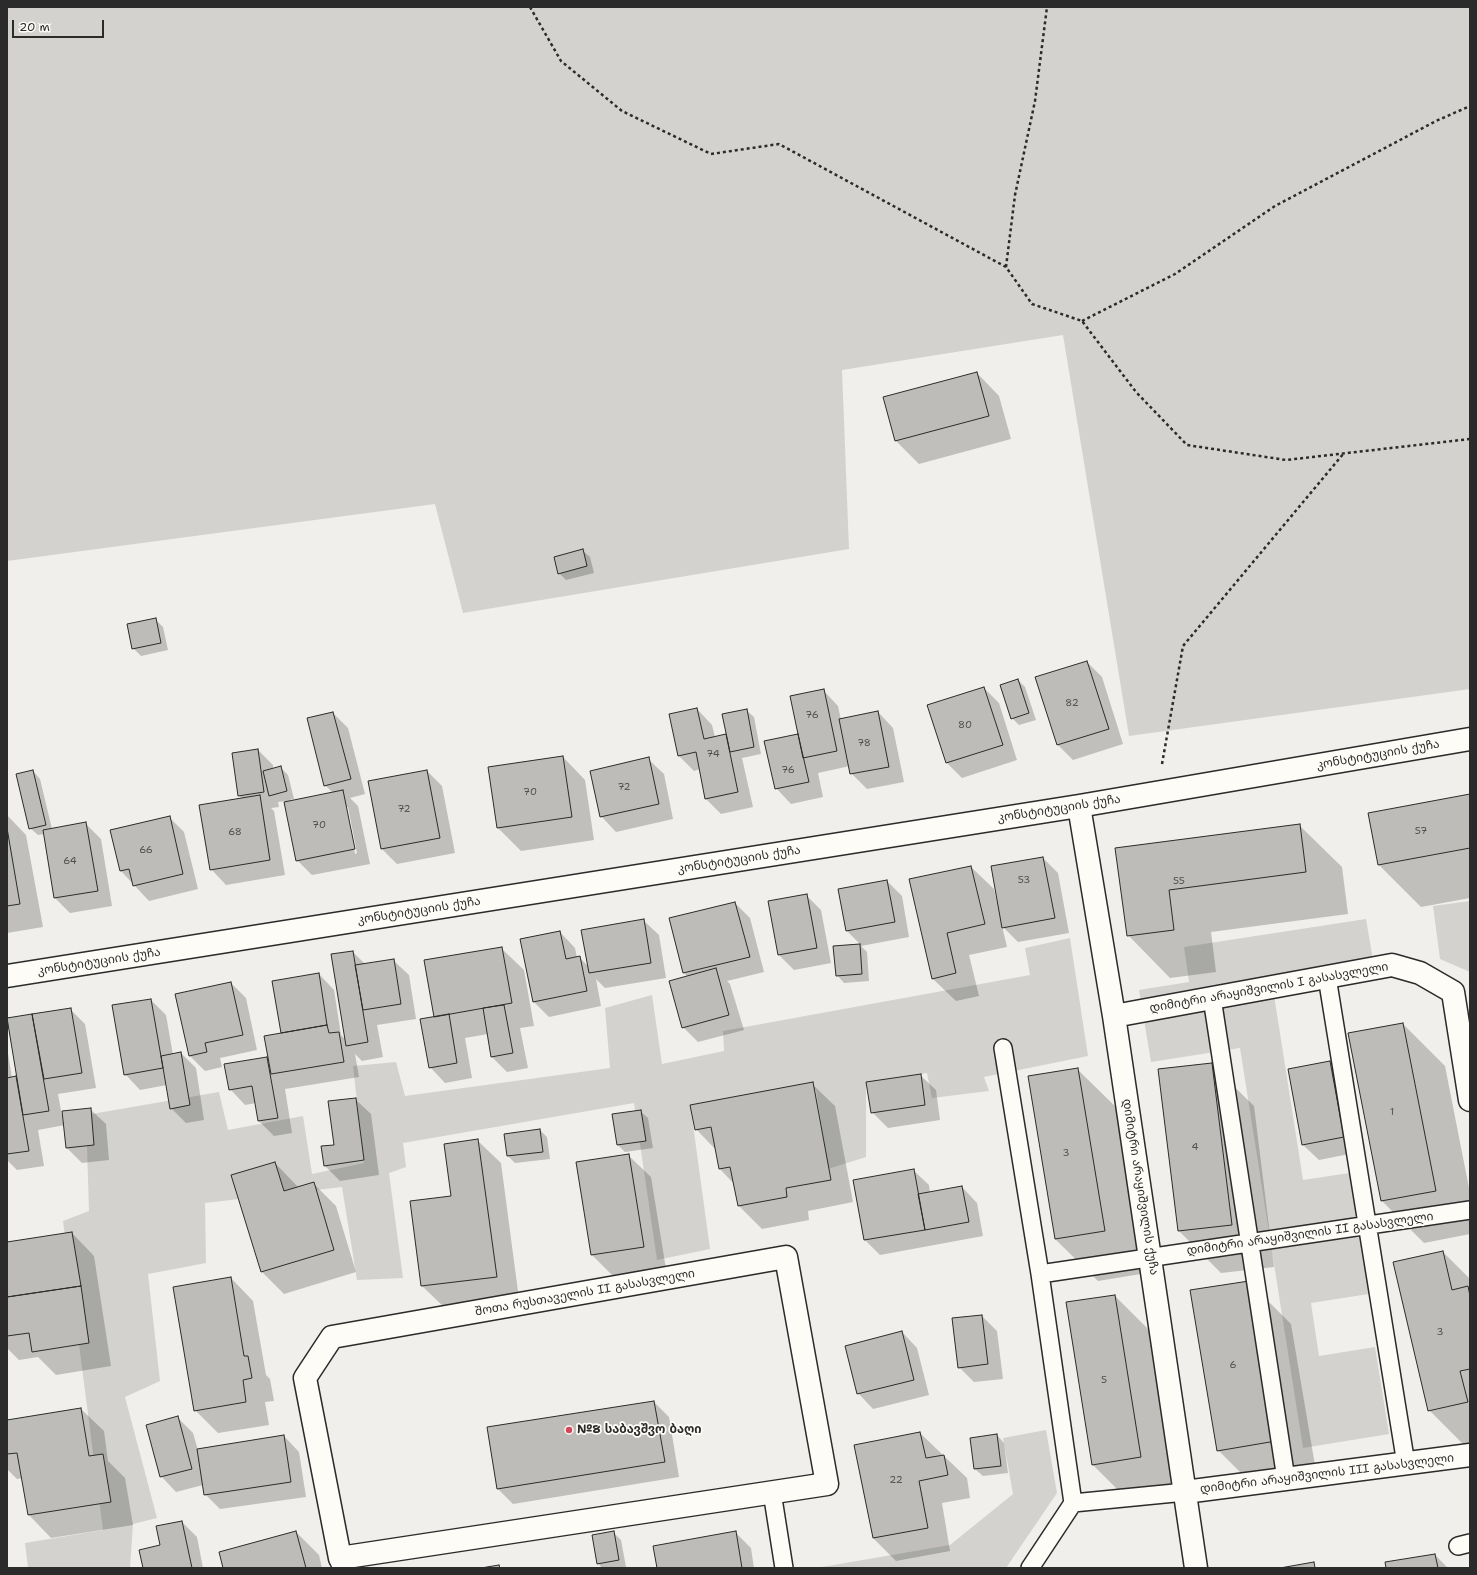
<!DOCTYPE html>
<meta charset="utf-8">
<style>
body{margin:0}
#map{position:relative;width:1477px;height:1575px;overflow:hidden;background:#f0efeb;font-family:"Shantell Sans",sans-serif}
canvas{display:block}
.frame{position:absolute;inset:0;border:8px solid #2b2b2b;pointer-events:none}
.scale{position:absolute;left:12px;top:20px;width:92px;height:18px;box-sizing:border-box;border:2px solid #2b2b2b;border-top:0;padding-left:5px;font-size:12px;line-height:14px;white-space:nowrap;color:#2b2b2b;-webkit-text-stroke:3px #fdfcf7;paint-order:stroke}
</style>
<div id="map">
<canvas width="1477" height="1575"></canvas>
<div class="frame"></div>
<div class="scale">20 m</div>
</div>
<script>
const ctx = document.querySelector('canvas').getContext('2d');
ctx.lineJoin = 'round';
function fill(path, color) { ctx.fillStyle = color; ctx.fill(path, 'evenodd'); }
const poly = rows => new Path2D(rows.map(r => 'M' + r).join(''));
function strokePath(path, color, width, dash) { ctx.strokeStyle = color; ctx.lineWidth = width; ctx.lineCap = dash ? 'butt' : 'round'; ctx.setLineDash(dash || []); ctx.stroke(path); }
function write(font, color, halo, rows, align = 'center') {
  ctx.font = font + ' "Shantell Sans","Noto Sans Georgian",sans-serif'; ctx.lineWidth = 3.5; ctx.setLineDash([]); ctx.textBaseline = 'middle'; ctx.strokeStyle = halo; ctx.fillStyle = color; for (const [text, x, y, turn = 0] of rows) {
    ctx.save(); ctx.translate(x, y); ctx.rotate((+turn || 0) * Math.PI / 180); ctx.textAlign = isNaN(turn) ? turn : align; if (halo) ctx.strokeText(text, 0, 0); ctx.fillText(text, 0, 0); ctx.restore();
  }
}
const green = poly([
 [7,7,1470,7,1470,689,1129,736,1063,335,842,370,849,549,463,613,435,504,7,561],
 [1470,901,1470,972,1440,959,1433,906],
 [1366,919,1373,960,1271,976,1303,1180,1356,1172,1375,1293,1311,1303,1319,1356,1375,1347,1389,1434,1303,1448,1240,1048,1151,1062,1139,990,1189,982,1184,947],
 [1070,938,1088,1056,984,1077,989,1091,932,1098,927,1073,866,1083,866,1157,828,1169,816,1090,691,1110,710,1249,657,1260,634,1103,403,1143,406,1167,389,1173,403,1278,357,1280,342,1187,205,1203,206,1263,148,1274,160,1381,125,1397,157,1518,133,1524,130,1568,28,1568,25,1543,103,1530,63,1221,89,1211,86,1115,219,1092,228,1130,303,1116,312,1174,364,1163,353,1066,396,1062,405,1096,610,1068,605,1008,652,995,662,1064,724,1051,723,1031,1030,975,1025,948],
 [1046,1430,1057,1493,1006,1568,816,1568,950,1545,1013,1494,1003,1438]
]);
const shadow = poly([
 [977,373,999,396,1011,439,919,464,896,441,884,398],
 [582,550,590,557,594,573,566,580,559,573],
 [156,620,163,627,168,650,141,656,133,648],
 [1087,662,1102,677,1123,744,1073,760,1058,745],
 [1018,680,1025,687,1036,720,1019,725,1012,718],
 [984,688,999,703,1017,760,962,778,947,763,928,706],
 [823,690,838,706,841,720,878,712,893,728,904,782,867,789,851,773,850,766,818,773,823,797,791,804,776,788,799,735],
 [697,709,712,725,715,737,726,735,728,738,746,710,754,717,761,754,742,758,753,807,721,814,705,798,700,769,694,771,678,755],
 [333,713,348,728,365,794,350,798,358,806,370,864,312,875,297,860,285,801,278,802,279,807,271,808,274,811,285,875,226,885,211,869,242,799,239,795,258,750,273,765,273,769,280,767,288,775,294,799,289,800,289,802,333,793,325,785],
 [346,807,348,807,357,853,355,854],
 [563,757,585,780,594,840,521,851,498,828,489,768],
 [648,759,664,774,673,819,616,832,601,816],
 [33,771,40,779,52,829,86,824,101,839,112,906,70,913,55,898,44,834,38,835,30,828],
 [427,771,442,786,455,853,397,864,382,849],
 [1470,795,1470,898,1421,907,1379,865],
 [7,815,26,835,43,927,7,933],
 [169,817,184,832,198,889,149,901,121,871,111,831],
 [1299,825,1342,867,1348,914,1211,932,1216,972,1170,978,1128,935,1116,848],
 [1043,858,1058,873,1069,933,1018,942,1002,926,1007,947,969,955,979,996,956,1001,933,979,911,880,971,867,994,889,997,902],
 [887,881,902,896,909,937,861,946,867,952,869,981,844,983,837,975,834,947,861,945,847,931],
 [806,895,821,910,831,963,794,970,779,955,769,902],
 [735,903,750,918,764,972,727,981,730,984,744,1030,698,1042,683,1027,688,977,684,973,670,919],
 [643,920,659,935,666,978,605,988,596,979,601,1006,549,1017,534,1002,560,932,575,948,577,958,579,957,589,967],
 [501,948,524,970,534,1026,520,1028,528,1068,507,1072,492,1057,488,1034,465,1038,472,1078,445,1083,430,1067,436,1018],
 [353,952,365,964,393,960,409,975,416,1019,377,1025,383,1057,362,1061,355,1054,359,1077,285,1089,292,1133,274,1136,259,1121,256,1103,245,1105,230,1089,225,1065,269,1058,282,1034,273,982,319,974,334,990,341,1035,346,1040],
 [231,983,246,998,257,1050,220,1058,222,1067,205,1071,190,1056],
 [151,1000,166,1015,173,1055,181,1053,196,1068,204,1120,186,1123,171,1108,167,1085,140,1090,125,1074],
 [70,1009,85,1024,96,1088,58,1094,63,1122,90,1109,106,1124,109,1160,82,1163,67,1148,65,1125,38,1130,44,1166,17,1170,7,1160,7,1047,12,1078,17,1077,7,1020],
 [1403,1024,1445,1066,1470,1193,1470,1234,1424,1243,1382,1201],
 [1330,1062,1345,1078,1359,1152,1319,1160,1303,1145],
 [1211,1064,1254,1106,1274,1267,1221,1273,1179,1231],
 [1077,1069,1120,1111,1147,1273,1098,1281,1055,1239],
 [920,1075,936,1090,940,1120,888,1128,872,1112],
 [812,1084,835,1106,853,1202,808,1211,809,1220,762,1229,739,1206,734,1184,720,1169,716,1150,696,1129],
 [355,1099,371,1114,379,1175,340,1181,324,1165],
 [640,1111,648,1118,653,1148,625,1152,618,1145],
 [540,1130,547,1137,550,1159,515,1163,508,1156,505,1134],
 [478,1141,501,1163,519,1299,445,1308,422,1286],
 [628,1155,651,1177,666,1269,614,1277,592,1255],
 [275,1163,298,1187,313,1183,336,1206,356,1272,284,1294,261,1271],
 [913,1170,929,1185,930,1193,962,1187,977,1203,983,1236,880,1255,865,1240,854,1181],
 [72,1233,94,1256,111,1366,56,1375,38,1357,19,1360,7,1348,7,1243],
 [1443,1252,1470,1279,1470,1451,1429,1410],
 [231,1278,253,1301,266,1375,270,1379,274,1401,265,1402,269,1425,218,1433,195,1410],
 [1249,1282,1291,1324,1318,1483,1260,1492,1218,1450],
 [1115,1296,1157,1338,1183,1499,1135,1507,1093,1465],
 [982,1316,997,1331,1003,1379,974,1382,959,1367],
 [902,1332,917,1348,929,1395,873,1409,858,1393],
 [654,1402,669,1417,679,1477,513,1504,498,1489,488,1428],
 [81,1409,104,1431,108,1461,125,1478,133,1525,51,1538,29,1515,23,1478,17,1479,7,1469,7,1421],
 [178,1418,193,1433,198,1450,284,1436,299,1452,306,1497,220,1509,205,1494,203,1485,176,1492,161,1476],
 [920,1433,967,1478,970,1498,942,1503,950,1551,896,1561,873,1538,856,1446],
 [997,1435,1004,1443,1008,1473,983,1476,975,1469],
 [182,1522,197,1537,203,1568,144,1568],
 [296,1532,319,1555,322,1568,224,1568],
 [613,1532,621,1540,626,1567,602,1568,598,1563],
 [736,1533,751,1548,754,1568,658,1568],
 [1435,1555,1448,1568,1387,1568]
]);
const building = poly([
 [977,372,989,416,895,441,883,397,977,372],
 [583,549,587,566,558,574,554,557,583,549],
 [156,618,161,643,132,649,127,624,156,618],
 [1087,661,1109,729,1057,745,1035,677,1087,661],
 [1018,679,1029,713,1011,719,1000,685,1018,679],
 [984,687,1003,745,946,763,927,705,984,687],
 [824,689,837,751,803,758,790,696,824,689],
 [697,708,704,739,726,734,738,792,705,799,696,752,678,756,669,714,697,708],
 [747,709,754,747,730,752,722,714,747,709],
 [878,711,889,767,850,774,839,719,878,711],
 [333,712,351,779,324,786,307,718,333,712],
 [798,734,809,782,775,789,764,741,798,734],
 [258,749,264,792,238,796,232,753,258,749],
 [563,756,572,817,497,828,488,767,563,756],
 [649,757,659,804,600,817,590,771,649,757],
 [281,766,287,791,269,796,263,771,281,766],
 [33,770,46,825,29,829,16,774,33,770],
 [427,770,440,838,381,849,368,781,427,770],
 [343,790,355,849,296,861,284,802,343,790],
 [1470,794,1470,848,1378,865,1368,813,1470,794],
 [260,795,270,860,210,870,199,805,260,795],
 [170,816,183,874,133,886,129,869,120,871,110,830,170,816],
 [86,822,98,891,54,898,43,830,86,822],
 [1300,824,1306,872,1169,890,1174,930,1127,936,1115,848,1300,824],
 [7,828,20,904,7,906,7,828],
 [1043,857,1055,918,1002,928,991,866,1043,857],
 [971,866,985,924,947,933,956,973,932,979,909,879,971,866],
 [887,880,895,922,846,931,838,889,887,880],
 [807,894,817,948,778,955,768,901,807,894],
 [735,902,750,957,683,973,669,918,735,902],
 [644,919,651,963,589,973,581,930,644,919],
 [560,931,566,959,580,956,587,991,533,1002,520,939,560,931],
 [860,944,862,974,836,976,833,946,860,944],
 [502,947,512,1003,434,1017,424,960,502,947],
 [353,951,368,1042,346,1046,331,954,353,951],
 [394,959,401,1004,363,1010,355,965,394,959],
 [716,968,729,1015,682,1028,669,981,716,968],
 [319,973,327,1025,281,1033,272,981,319,973],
 [231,982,243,1035,205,1043,207,1052,189,1056,175,994,231,982],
 [151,999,163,1068,124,1075,112,1005,151,999],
 [504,1005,513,1053,491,1057,483,1008,504,1005],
 [71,1008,82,1073,44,1079,32,1014,71,1008],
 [32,1014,49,1111,23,1115,7,1018,32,1014],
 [449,1014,457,1063,429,1068,420,1019,449,1014],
 [1403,1023,1436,1191,1381,1201,1348,1033,1403,1023],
 [327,1025,329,1033,339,1032,344,1062,271,1074,264,1036,327,1025],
 [181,1052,190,1105,170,1109,161,1056,181,1052],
 [267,1057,278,1118,258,1121,252,1086,229,1090,224,1064,267,1057],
 [1330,1061,1344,1137,1302,1145,1288,1069,1330,1061],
 [1212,1063,1232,1225,1178,1231,1158,1069,1212,1063],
 [1078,1068,1105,1231,1055,1239,1028,1076,1078,1068],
 [921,1074,925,1105,871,1113,866,1082,921,1074],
 [16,1076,29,1151,7,1154,7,1078,16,1076],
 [813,1082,831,1180,786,1188,787,1197,738,1206,730,1167,719,1169,711,1127,695,1130,690,1105,813,1082],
 [356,1098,364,1160,324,1166,321,1146,334,1145,328,1101,356,1098],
 [91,1108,94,1145,66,1148,62,1111,91,1108],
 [641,1110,646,1141,617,1145,612,1114,641,1110],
 [540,1129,543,1152,507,1156,504,1134,540,1129],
 [478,1139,497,1277,421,1286,410,1201,451,1196,444,1144,478,1139],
 [629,1154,644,1247,591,1255,576,1162,629,1154],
 [275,1162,284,1191,314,1182,334,1250,261,1272,231,1175,275,1162],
 [914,1169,925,1230,864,1240,853,1180,914,1169],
 [962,1186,969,1222,925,1230,918,1194,962,1186],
 [72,1232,81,1286,7,1297,7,1242,72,1232],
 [1443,1251,1452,1290,1468,1286,1470,1296,1470,1369,1460,1371,1468,1402,1428,1411,1393,1262,1443,1251],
 [231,1277,244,1356,248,1356,252,1378,243,1380,246,1402,194,1411,173,1287,231,1277],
 [1249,1281,1276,1441,1217,1451,1190,1290,1249,1281],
 [81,1286,89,1343,32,1352,29,1333,7,1336,7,1297,81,1286],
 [1115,1295,1141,1457,1092,1465,1066,1302,1115,1295],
 [982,1315,988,1364,958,1368,952,1318,982,1315],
 [902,1331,914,1380,857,1394,845,1346,902,1331],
 [654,1401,665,1462,497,1489,487,1427,654,1401],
 [81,1408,89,1456,103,1454,111,1502,28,1515,17,1453,7,1454,7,1420,81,1408],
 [178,1416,192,1469,160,1477,146,1425,178,1416],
 [920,1432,926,1458,944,1455,948,1475,919,1481,928,1528,873,1538,854,1445,920,1432],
 [997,1434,1001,1466,974,1469,970,1438,997,1434],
 [284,1435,291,1482,204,1495,197,1449,284,1435],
 [182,1521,192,1568,143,1568,139,1550,160,1545,156,1526,182,1521],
 [296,1531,306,1568,223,1568,219,1552,296,1531],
 [614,1531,619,1560,597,1564,592,1535,614,1531],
 [736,1531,742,1568,657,1568,653,1546,736,1531],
 [1435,1554,1438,1568,1386,1568,1385,1562,1435,1554],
 [1314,1562,1315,1568,1280,1568,1314,1562],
 [499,1565,500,1568,481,1568,499,1565]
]);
const path = poly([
 [530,7,561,61,622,111,711,154,779,144,1006,267,1032,304,1082,321,1136,392,1187,445,1286,460,1470,439],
 [1006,267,1015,195,1035,101,1047,7],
 [1082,321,1175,274,1275,206,1436,121,1470,106],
 [1162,764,1183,646,1344,453]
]);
const service = poly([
 [1327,977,1406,1464],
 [1212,998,1286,1479],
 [1003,1048,1040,1274,1073,1503,1030,1568],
 [1040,1274,1470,1210],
 [772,1492,784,1568],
 [1073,1503,1185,1492],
 [1458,1546,1470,1543]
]);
const minor = poly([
 [1079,806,1114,1016,1196,1568],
 [7,976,1079,806,1470,739],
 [1114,1016,1392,965,1420,973,1453,992,1470,1100],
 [1185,1492,1470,1455],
 [340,1558,827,1484,786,1257,332,1337,305,1378,340,1558,345,1568]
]);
const markers = [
 [569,1430,4,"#d1495b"]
];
const numberNames = [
 ["82",1072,703],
 ["76",812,715],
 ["80",965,725],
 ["78",864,743],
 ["74",713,754],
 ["76",788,770],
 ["72",624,787],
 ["70",530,792],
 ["72",404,809],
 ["70",319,825],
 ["57",1421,831],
 ["68",235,832],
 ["66",146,850],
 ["64",70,861],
 ["53",1024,880],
 ["55",1179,881],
 ["1",1392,1112],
 ["4",1195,1147],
 ["3",1066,1153],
 ["3",1440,1332],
 ["6",1233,1365],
 ["5",1104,1380],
 ["22",896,1480]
];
const streetNames = [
 ["კონსტიტუციის ქუჩა",1378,755,-10],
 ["კონსტიტუციის ქუჩა",1059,809,-9],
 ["კონსტიტუციის ქუჩა",739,860,-9],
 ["კონსტიტუციის ქუჩა",419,911,-9],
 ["კონსტიტუციის ქუჩა",99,962,-9],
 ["დიმიტრი არაყიშვილის I გასასვლელი",1269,988,-10],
 ["დიმიტრი არაყიშვილის ქუჩა",1140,1187,81],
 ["დიმიტრი არაყიშვილის II გასასვლელი",1310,1234,-8],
 ["შოთა რუსთაველის II გასასვლელი",585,1293,-10],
 ["დიმიტრი არაყიშვილის III გასასვლელი",1327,1474,-7]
];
const poiNames = [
 ["№8 საბავშვო ბაღი",577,1430]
];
fill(green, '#d3d2cf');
fill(shadow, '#0003');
fill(building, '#bdbcb8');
strokePath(building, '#2b2b2b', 1);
strokePath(service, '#2b2b2b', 20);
strokePath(minor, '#2b2b2b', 25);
strokePath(path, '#2b2b2b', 2.5, [3, 3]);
strokePath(service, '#fdfcf7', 17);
strokePath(minor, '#fdfcf7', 22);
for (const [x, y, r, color] of markers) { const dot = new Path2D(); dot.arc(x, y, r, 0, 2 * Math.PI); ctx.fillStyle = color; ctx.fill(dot); strokePath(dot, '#fdfcf7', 1.5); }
write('10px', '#504f4e', null, numberNames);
write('12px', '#2b2b2b', '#fdfcf7', streetNames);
write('bold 12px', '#2b2b2b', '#fdfcf7', poiNames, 'left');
</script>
